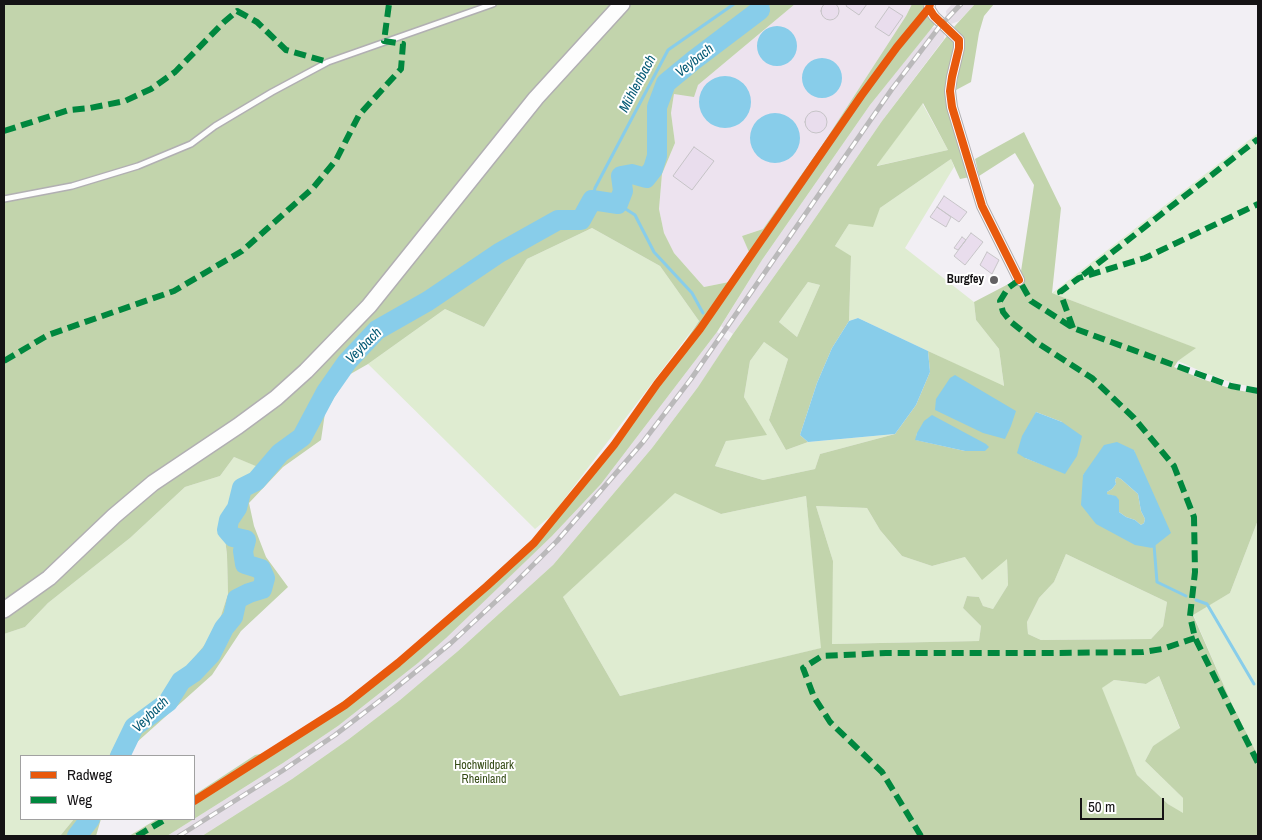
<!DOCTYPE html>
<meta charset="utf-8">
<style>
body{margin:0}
#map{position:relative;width:1262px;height:840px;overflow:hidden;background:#f2eff4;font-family:"Archivo Narrow",sans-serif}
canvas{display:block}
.frame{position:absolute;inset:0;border:5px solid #151315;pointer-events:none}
.legend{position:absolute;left:20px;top:755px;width:175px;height:65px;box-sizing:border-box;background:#fff;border:1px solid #a1a1a1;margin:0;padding:6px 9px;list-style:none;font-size:15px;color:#151315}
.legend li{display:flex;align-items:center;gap:10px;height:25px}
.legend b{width:25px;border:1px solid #a1a1a1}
.scale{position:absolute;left:1080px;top:798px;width:84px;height:22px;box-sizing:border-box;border:2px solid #151315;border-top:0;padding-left:6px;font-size:15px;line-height:18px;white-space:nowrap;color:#151315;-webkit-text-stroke:4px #fff;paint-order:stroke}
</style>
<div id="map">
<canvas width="1262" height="840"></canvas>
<div class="frame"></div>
<ul class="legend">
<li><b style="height:6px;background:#e8590c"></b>Radweg</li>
<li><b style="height:6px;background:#00873e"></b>Weg</li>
</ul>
<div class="scale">50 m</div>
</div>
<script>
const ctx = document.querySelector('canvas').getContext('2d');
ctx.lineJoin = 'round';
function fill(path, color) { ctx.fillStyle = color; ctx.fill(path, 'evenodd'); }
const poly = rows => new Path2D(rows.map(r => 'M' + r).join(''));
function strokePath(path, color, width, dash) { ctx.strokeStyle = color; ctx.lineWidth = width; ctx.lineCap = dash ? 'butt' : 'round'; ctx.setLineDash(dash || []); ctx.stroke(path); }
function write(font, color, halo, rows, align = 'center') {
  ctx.font = font + ' "Archivo Narrow",sans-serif'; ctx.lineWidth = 4; ctx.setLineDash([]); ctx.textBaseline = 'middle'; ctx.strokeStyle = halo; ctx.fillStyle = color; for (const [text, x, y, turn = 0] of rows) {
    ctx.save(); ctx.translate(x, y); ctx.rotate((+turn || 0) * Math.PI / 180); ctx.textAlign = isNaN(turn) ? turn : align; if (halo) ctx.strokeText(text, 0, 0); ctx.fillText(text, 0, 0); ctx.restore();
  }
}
const built = poly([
 [952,4,975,4,959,21,951,24,947,19,946,11],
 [940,26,945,31,944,39,882,121,800,240,733,334,721,326,762,260,870,105,931,28],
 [717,332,729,341,698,387,652,448,553,565,458,651,400,700,349,739,292,779,202,836,167,836,283,763,338,726,418,663,552,536,601,484]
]);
const industrial = poly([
 [795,4,912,4,906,16,821,147,763,229,742,236,749,251,729,282,704,287,674,253,664,233,659,209,662,174,675,143,671,113,674,94,698,85]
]);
const green = poly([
 [922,103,948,150,876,166],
 [1258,133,1258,388,1233,383,1205,373,1178,361,1195,348,1052,293],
 [951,159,954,167,905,248,974,302,976,320,999,349,1004,387,858,318,849,321,851,257,835,246,849,224,880,208],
 [592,228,660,266,699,321,553,514,535,529,368,364,445,309,484,327,527,259],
 [808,282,820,285,797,337,779,322],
 [764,342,788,359,769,420,786,450,808,442,895,434,820,454,815,469,763,480,715,466,726,441,751,409,744,397,750,361],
 [234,457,259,467,239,489,223,522,227,555,228,594,216,631,160,699,127,722,109,756,21,756,21,819,74,819,60,836,4,836,4,634,25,627,48,603,130,538,185,487,220,476],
 [675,492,721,514,806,496,822,648,620,696,563,597],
 [816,506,867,508,880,530,902,556,932,566,965,557,1007,559,1008,585,993,609,983,606,979,597,967,596,963,608,981,626,979,641,831,644,833,561],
 [1258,520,1258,756,1231,702,1193,614,1230,593],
 [1066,554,1167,602,1163,626,1151,639,1041,640,1028,634,1027,622,1039,598,1054,582],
 [1159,676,1180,729,1153,746,1145,761,1183,798,1183,814,1168,804,1137,775,1101,688,1114,680,1146,684]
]);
const forest = poly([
 [4,4,795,4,698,85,694,97,674,94,671,113,675,143,662,174,659,209,664,233,674,253,704,287,729,282,749,252,742,236,763,229,821,147,906,16,912,4,924,4,923,10,935,24,870,105,762,260,717,332,601,484,552,536,446,638,418,663,338,726,283,763,167,836,129,836,157,819,194,819,194,795,255,755,276,751,408,653,538,534,614,446,699,321,660,266,592,228,527,259,484,327,445,309,368,364,347,376,325,413,321,440,283,467,249,503,254,526,266,557,288,587,241,631,212,675,136,743,130,756,109,756,127,722,160,699,216,631,228,594,227,555,223,522,239,489,258,467,234,457,220,476,185,487,130,538,48,603,25,627,4,634],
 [975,4,994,4,984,16,979,33,971,82,956,90,963,38,954,27],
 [950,32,956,42,949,76,970,177,960,179,951,159,880,208,873,227,849,224,835,246,851,256,849,321,832,348,817,383,800,435,808,442,786,450,769,420,788,359,764,342,750,361,744,397,767,435,726,441,715,466,763,480,815,469,820,454,895,434,916,405,930,372,928,351,1004,386,999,349,976,320,974,302,1020,278,1034,185,1015,153,979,176,975,159,1024,132,1061,208,1052,293,1196,348,1178,361,1174,367,1199,378,1232,389,1258,394,1258,520,1230,593,1193,615,1231,702,1258,756,1258,836,202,836,292,779,349,739,400,700,458,651,553,565,652,448,698,387,733,334,800,240,882,121],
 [923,103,948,150,877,166,877,165],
 [808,282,820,285,797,337,779,322],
 [1036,412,1062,422,1065,473,1025,458],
 [917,433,985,451,965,451,916,440],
 [1134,450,1152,548,1083,475],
 [675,493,721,514,806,496,821,648,620,696,563,597],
 [816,506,867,508,880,530,902,556,932,566,965,557,982,580,1007,559,1008,585,993,609,983,606,979,597,967,596,963,608,981,626,979,641,832,644,833,561],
 [1066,554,1167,602,1163,626,1151,639,1041,640,1028,634,1027,622,1039,598,1054,582],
 [1159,676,1180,728,1153,746,1145,761,1183,798,1183,813,1168,804,1137,775,1102,688,1114,680,1146,684],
 [1117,477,1121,479,1138,494,1141,511,1145,519,1144,523,1141,525,1135,520,1126,517,1119,512,1113,496,1107,494,1107,492,1112,489,1116,484,1115,480],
 [74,819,101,819,96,836,60,836]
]);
const water = poly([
 '757 46a20 20 0 1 1 40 0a20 20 0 1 1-40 0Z',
 '802 78a20 20 0 1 1 40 0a20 20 0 1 1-40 0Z',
 '699 102a26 26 0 1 1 52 0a26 26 0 1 1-52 0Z',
 '750 138a25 25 0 1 1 50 0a25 25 0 1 1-50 0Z',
 [858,318,928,351,930,372,916,405,895,434,808,442,800,435,817,383,832,348,849,321],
 [955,375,1016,411,1011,426,1005,439,983,433,935,410,936,399,950,378],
 [1036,412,1062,422,1082,436,1077,456,1065,474,1025,458,1017,453,1022,436],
 [932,415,986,444,989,447,985,451,965,451,915,440,917,433,924,421],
 [1117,442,1134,450,1171,533,1152,548,1135,545,1096,524,1081,505,1083,475,1104,445],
 [1117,477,1121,479,1138,494,1141,511,1145,519,1144,523,1141,525,1135,520,1126,517,1119,512,1119,500,1116,496,1107,494,1107,492,1112,489,1116,484,1115,480]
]);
const stream = poly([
 [760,10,769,4],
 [621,176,630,180],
 [592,200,595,188,668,50,734,4],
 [618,204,635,215,654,252,692,293,703,313],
 [1154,545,1157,582,1186,596],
 [1196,600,1207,604,1254,684]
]);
const river = poly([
 [120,756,134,727,168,702,181,681,193,673,211,654,224,628,233,617,237,599,249,593,262,589,265,578,261,569,245,564,243,551,246,540,233,537,227,530,229,520,237,508,242,488,256,481,280,453,302,437,326,392,347,362,377,330,428,301,499,253,558,220,581,220,592,200,618,204,623,191,621,176,632,174,646,178,653,169,657,156,657,107,666,83,694,60,760,10],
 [77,836,90,819]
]);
const building = poly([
 '821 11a9 9 0 1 1 18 0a9 9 0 1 1-18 0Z',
 [847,4,867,4,859,15,846,6,847,4],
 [889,7,903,16,889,36,875,27,889,7],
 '805 122a11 11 0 1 1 22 0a11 11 0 1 1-22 0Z',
 [694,147,714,161,692,190,673,176,694,147],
 [944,196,967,212,959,222,937,207,944,196],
 [937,207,951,217,946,227,930,217,937,207],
 [971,233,983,242,965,265,954,256,971,233],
 [962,237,966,240,958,250,954,248,962,237],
 [987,252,999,260,992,274,980,265,987,252]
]);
const service = poly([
 [4,199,72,186,138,166,191,144,215,126,272,92,328,62,493,4],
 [763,238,861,96,897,47,929,9]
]);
const minor = poly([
 [930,4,929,8,934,16,959,40,959,48,952,77,950,91,952,107,982,206,1019,280]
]);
const secondary = poly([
 [4,610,49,578,114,516,153,483,238,426,276,398,306,371,369,306,536,98,622,4]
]);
const rail = poly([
 [179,836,282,771,335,735,386,696,451,643,507,591,557,541,643,442,691,379,892,89,940,26,961,4]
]);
const quiet = poly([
 [4,131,69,110,90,108,125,101,151,89,175,72,224,22,237,11,257,22,286,50,328,62],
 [1083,275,1258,139],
 [1073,328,1060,292,1079,278,1145,258,1258,204],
 [4,361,48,335,174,291,242,251,313,188,336,160,359,115,401,69,403,44,384,41,389,4],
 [1258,391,1231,386,1073,328,1031,301,1019,280,1008,288,1000,301,1003,312,1011,322,1036,342,1092,378,1134,418,1174,466,1194,517,1195,572,1190,616,1195,638,1258,763],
 [137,836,166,819],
 [921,836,882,772,830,722,814,697,803,668,822,656,886,653,1053,653,1143,652,1162,649,1195,638]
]);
const cycleway = poly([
 [930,4,929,8,934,16,959,40,959,48,952,77,950,91,952,107,982,206,1019,280],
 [194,801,345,705,398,663,487,586,534,543,614,445,657,384,700,329,861,96,897,47,929,8]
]);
const markers = [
 [994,280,5,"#626063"]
];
const poiNames = [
 ["Burgfey",984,280]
];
const parkNames = [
 ["Hochwildpark",484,766],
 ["Rheinland",484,780]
];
const waterNames = [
 ["Veybach",695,61,-38],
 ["Mühlenbach",638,84,-62],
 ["Veybach",364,346,-45],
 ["Veybach",151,715,-44]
];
fill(built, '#e6dfe8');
fill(industrial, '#ede3ef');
fill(green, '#dfecd1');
fill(forest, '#c2d4ac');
fill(water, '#88cdea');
strokePath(stream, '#88cdea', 3);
strokePath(river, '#88cdea', 20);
fill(building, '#e9dded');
strokePath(building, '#c6c4c7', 1);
strokePath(service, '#b1afb2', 8);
strokePath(minor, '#b1afb2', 12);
strokePath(secondary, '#b1afb2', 18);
strokePath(service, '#fdfdfd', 5);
strokePath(minor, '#fdfdfd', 10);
strokePath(secondary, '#fdfdfd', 15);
strokePath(rail, '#bab9ba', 5);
strokePath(rail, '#fff', 3, [9]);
strokePath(quiet, '#00873e', 6, [12, 6]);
strokePath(cycleway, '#e8590c', 8);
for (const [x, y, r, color] of markers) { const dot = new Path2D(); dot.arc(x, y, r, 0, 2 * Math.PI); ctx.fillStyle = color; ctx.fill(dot); strokePath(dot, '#fff', 2); }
write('bold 12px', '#151315', '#fff', poiNames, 'right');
write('12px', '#354b16', '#fff', parkNames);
write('italic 14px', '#055a75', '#fff', waterNames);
</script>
